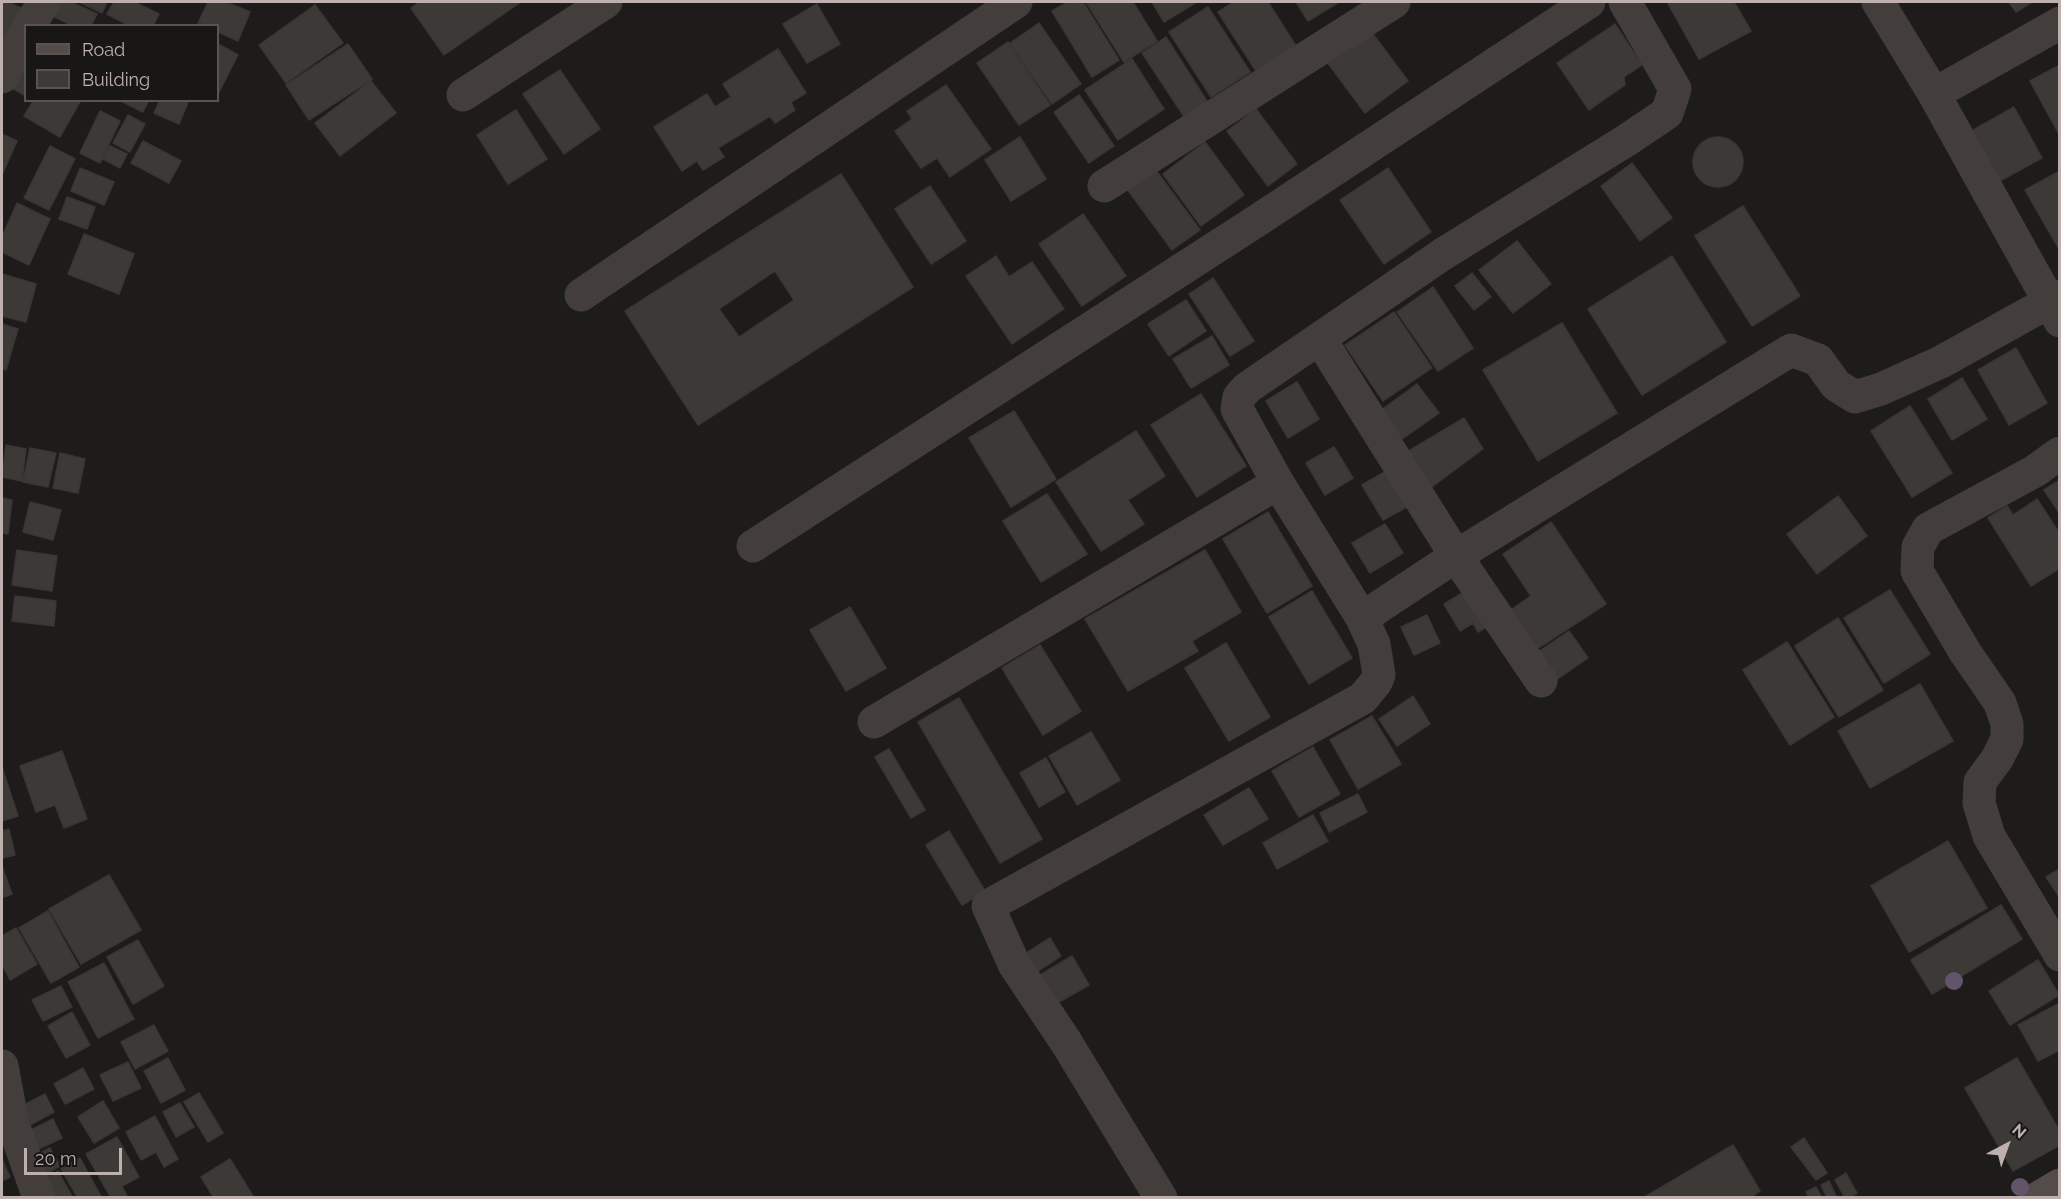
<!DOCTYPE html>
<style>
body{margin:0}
#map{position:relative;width:2061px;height:1199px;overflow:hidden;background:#1d1c1a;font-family:Raleway,sans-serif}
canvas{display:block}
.frame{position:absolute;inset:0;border:3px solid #beb0ac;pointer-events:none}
.legend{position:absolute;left:24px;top:24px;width:195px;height:78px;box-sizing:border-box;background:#181715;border:2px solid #5a5451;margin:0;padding:8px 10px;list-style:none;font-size:18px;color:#beb0ac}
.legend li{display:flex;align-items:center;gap:12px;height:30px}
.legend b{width:30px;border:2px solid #5a5451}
.north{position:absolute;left:1977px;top:1115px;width:60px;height:60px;-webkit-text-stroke:4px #181715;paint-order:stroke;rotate:41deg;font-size:16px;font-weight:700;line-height:24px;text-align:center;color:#beb0ac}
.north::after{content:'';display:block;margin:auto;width:21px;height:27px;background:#beb0ac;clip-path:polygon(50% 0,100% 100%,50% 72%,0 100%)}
.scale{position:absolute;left:24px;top:1148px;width:98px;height:27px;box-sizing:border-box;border:3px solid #beb0ac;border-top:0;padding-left:8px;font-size:18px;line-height:21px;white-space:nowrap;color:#beb0ac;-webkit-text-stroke:4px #181715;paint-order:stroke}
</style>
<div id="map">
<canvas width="2061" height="1199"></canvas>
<div class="frame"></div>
<ul class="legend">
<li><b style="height:8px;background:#534c49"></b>Road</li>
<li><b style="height:16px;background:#3c3937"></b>Building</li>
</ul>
<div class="north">N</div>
<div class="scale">20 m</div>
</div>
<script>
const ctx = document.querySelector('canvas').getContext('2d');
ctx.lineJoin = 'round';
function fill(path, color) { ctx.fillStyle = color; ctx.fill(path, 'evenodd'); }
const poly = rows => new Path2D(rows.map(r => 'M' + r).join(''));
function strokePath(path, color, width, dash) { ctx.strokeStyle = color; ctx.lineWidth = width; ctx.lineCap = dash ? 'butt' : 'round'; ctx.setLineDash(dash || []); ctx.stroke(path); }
const building = poly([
 [2,2,8,2,23,9,2,48,2,2],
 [55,2,71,2,97,14,91,26,73,26,49,14,55,2],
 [79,2,107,2,102,13,79,2],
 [114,2,134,2,159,14,153,26,130,26,107,14,114,2],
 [208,2,226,2,250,12,238,41,218,32,218,26,198,23,208,2],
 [419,2,521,2,444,55,411,8,419,2],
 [1068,2,1083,2,1119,60,1092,77,1052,11,1068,2],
 [1086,2,1133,2,1157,41,1124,62,1086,2],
 [1152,2,1197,2,1164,22,1152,2],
 [1234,2,1268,2,1296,46,1256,71,1218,12,1234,2],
 [1296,2,1339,2,1308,21,1296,2],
 [1667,2,1734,2,1751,31,1699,59,1667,2],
 [2009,2,2032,2,2016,12,2009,2],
 [817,4,840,44,807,63,783,24,817,4],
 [315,5,343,43,286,83,259,45,315,5],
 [1208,7,1250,72,1211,97,1169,32,1208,7],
 [1039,23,1081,84,1052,104,1010,43,1039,23],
 [1615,24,1642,65,1624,77,1625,85,1589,110,1557,63,1615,24],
 [1370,30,1408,81,1365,113,1327,62,1370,30],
 [1166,37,1210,106,1187,121,1142,53,1166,37],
 [1008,42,1050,105,1019,125,977,63,1008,42],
 [218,44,238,55,218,94,218,44],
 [348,44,372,79,309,120,286,85,348,44],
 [778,49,806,93,791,102,795,110,775,123,770,116,718,148,724,157,703,170,697,161,682,171,654,127,707,94,715,107,731,97,723,84,778,49],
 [1132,59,1164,109,1118,140,1085,90,1132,59],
 [2060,65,2060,136,2030,81,2060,65],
 [26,66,26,96,12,88,26,66],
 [560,70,600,129,564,154,523,94,560,70],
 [371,81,396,113,340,156,315,123,371,81],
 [946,85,991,149,950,177,937,158,921,168,895,131,912,119,907,111,946,85],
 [1079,95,1114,146,1089,163,1054,112,1079,95],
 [34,100,81,100,60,137,24,116,34,100],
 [119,100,149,100,143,112,119,100],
 [160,100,189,100,179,124,154,113,160,100],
 [2014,107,2042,158,1996,183,1968,133,2014,107],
 [1256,109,1297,164,1268,186,1227,131,1256,109],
 [516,110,547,159,508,184,477,135,516,110],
 [100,111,120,121,100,163,80,153,100,111],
 [128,115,145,124,130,152,113,143,128,115],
 [2,134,17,141,2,175,2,134],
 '1693 162a25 25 0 1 1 50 0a25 25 0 1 1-50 0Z',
 [1020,137,1046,179,1011,201,985,160,1020,137],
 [143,141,181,161,169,183,131,163,143,141],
 [1205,142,1244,195,1201,226,1163,174,1205,142],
 [50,146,75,159,49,210,24,198,50,146],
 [110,146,127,154,120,168,103,159,110,146],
 [1632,163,1672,218,1640,241,1601,186,1632,163],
 [80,168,114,182,104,205,71,191,80,168],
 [1388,168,1431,232,1384,264,1340,200,1388,168],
 [1155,169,1200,230,1172,250,1127,189,1155,169],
 [2060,171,2060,251,2025,190,2060,171],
 [841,174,913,287,698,425,625,311,841,174],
 [775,271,794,300,739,337,719,309,775,271],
 [930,186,966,241,931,264,895,209,930,186],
 [67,197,95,207,87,229,59,219,67,197],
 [17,203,50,219,29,265,2,252,2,237,17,203],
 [1743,206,1800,296,1752,326,1695,236,1743,206],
 [1083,214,1126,276,1082,306,1039,244,1083,214],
 [84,234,134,254,119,294,68,274,84,234],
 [1517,241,1551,284,1513,313,1479,270,1517,241],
 [996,256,1009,277,1032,262,1064,309,1012,344,966,276,996,256],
 [1672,256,1726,342,1642,395,1588,309,1672,256],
 [1472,273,1491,297,1474,310,1455,286,1472,273],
 [2,274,36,284,26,322,2,316,2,274],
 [1213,278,1254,341,1230,356,1189,294,1213,278],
 [1433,287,1473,348,1438,371,1397,312,1433,287],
 [1186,300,1206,331,1169,356,1148,324,1186,300],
 [1394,312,1432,368,1383,401,1345,345,1394,312],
 [1562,323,1617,413,1538,461,1483,370,1562,323],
 [2,324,18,329,6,370,2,368,2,324],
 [1212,336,1229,365,1191,388,1173,359,1212,336],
 [2016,348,2047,403,2009,425,1978,370,2016,348],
 [1962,378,1987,419,1952,440,1928,399,1962,378],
 [1297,382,1319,419,1288,438,1266,401,1297,382],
 [1417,384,1439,413,1401,440,1380,411,1417,384],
 [1201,394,1246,466,1197,497,1151,425,1201,394],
 [1910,406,1952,473,1912,497,1871,431,1910,406],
 [1014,411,1056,479,1011,507,969,438,1014,411],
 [1464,418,1483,449,1429,489,1407,452,1464,418],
 [1136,431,1165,476,1128,500,1144,524,1101,551,1056,482,1136,431],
 [6,445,26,449,22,481,2,477,6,445],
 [1334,447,1353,478,1325,495,1306,463,1334,447],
 [30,448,56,453,48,487,23,482,30,448],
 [60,453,85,459,78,493,53,488,60,453],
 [1393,467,1414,503,1383,520,1362,485,1393,467],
 [2060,480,2060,514,2044,490,2060,480],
 [1047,494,1087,554,1041,582,1003,521,1047,494],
 [1838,496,1867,536,1817,574,1787,534,1838,496],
 [2,498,12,500,8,534,2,533,2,498],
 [2037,499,2060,534,2060,568,2031,586,1988,518,2007,506,2013,515,2037,499],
 [30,502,61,510,53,540,23,532,30,502],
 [1268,512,1312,586,1267,613,1223,539,1268,512],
 [1551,522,1606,604,1538,648,1512,609,1531,596,1503,554,1551,522],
 [1385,524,1403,553,1370,573,1352,543,1385,524],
 [17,550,57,556,52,591,12,585,17,550],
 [1205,550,1241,612,1192,641,1198,651,1128,691,1085,619,1205,550],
 [1474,586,1495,622,1478,632,1473,623,1460,631,1444,604,1474,586],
 [1890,590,1930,654,1884,683,1844,618,1890,590],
 [1312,591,1352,658,1309,684,1269,617,1312,591],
 [15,596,56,601,54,626,12,621,15,596],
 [850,607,886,668,846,691,810,630,850,607],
 [1427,615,1440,643,1414,655,1401,627,1427,615],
 [1838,618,1883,690,1839,717,1795,646,1838,618],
 [1569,631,1588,658,1556,680,1538,652,1569,631],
 [1787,642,1834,717,1790,745,1743,670,1787,642],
 [1226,643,1270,717,1229,741,1185,668,1226,643],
 [1040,645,1081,711,1043,735,1002,668,1040,645],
 [1920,684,1953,741,1870,788,1838,731,1920,684],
 [1413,696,1430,724,1397,746,1379,719,1413,696],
 [959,698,1042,839,1000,863,918,722,959,698],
 [1372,716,1401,764,1358,789,1330,740,1372,716],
 [1091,732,1120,780,1077,805,1049,756,1091,732],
 [1313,747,1340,794,1299,817,1272,771,1313,747],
 [889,749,925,810,911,818,875,757,889,749],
 [62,751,87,819,64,828,55,805,36,812,20,766,62,751],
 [1046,758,1065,792,1039,807,1020,773,1046,758],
 [2,767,18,816,2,821,2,767],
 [1249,788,1268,819,1223,845,1204,815,1249,788],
 [1358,794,1367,812,1329,832,1320,813,1358,794],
 [1313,815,1328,841,1277,869,1263,843,1313,815],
 [9,829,15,855,2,858,2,831,9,829],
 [949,831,985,891,962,905,926,845,949,831],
 [1948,841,1987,908,1909,952,1871,886,1948,841],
 [2,866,12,894,2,898,2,866],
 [2060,869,2060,898,2046,877,2060,869],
 [109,875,141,930,81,964,49,909,109,875],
 [2001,905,2022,939,1932,994,1911,960,2001,905],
 [48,911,79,967,51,983,19,928,48,911],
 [16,928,37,964,10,980,2,964,2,936,16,928],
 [1050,938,1061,956,1037,972,1025,954,1050,938],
 [138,940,164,986,133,1004,107,957,138,940],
 [1072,956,1089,985,1052,1006,1035,978,1072,956],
 [2038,960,2059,995,2010,1025,1989,991,2038,960],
 [104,963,134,1019,98,1038,68,982,104,963],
 [61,986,72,1007,43,1021,32,1000,61,986],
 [2060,1003,2060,1050,2038,1061,2018,1025,2060,1003],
 [72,1012,90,1045,66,1058,48,1026,72,1012],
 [154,1025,168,1051,135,1069,121,1042,154,1025],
 [168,1058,185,1090,161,1103,144,1071,168,1058],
 [2017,1058,2060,1132,2060,1145,2013,1171,1965,1088,2017,1058],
 [128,1062,141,1088,113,1101,100,1075,128,1062],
 [83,1068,94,1089,65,1104,54,1084,83,1068],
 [199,1093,223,1133,208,1142,184,1102,199,1093],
 [45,1094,54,1112,28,1126,18,1108,45,1094],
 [103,1101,119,1128,94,1143,78,1117,103,1101],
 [180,1103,194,1127,176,1137,163,1112,180,1103],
 [155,1116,178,1159,164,1167,156,1152,141,1160,126,1132,155,1116],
 [53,1119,62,1138,36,1150,27,1132,53,1119],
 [117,1137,139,1177,122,1186,128,1198,111,1198,86,1154,117,1137],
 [1804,1138,1827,1173,1816,1180,1791,1147,1804,1138],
 [1733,1145,1760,1191,1749,1198,1643,1198,1733,1145],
 [50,1148,60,1166,44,1175,33,1157,50,1148],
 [80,1158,102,1198,78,1198,61,1169,80,1158],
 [2,1159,10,1177,2,1181,2,1159],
 [230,1159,253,1196,251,1198,214,1198,201,1177,230,1159],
 [58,1171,73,1198,52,1198,42,1181,58,1171],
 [1846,1173,1857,1193,1849,1198,1845,1198,1835,1180,1846,1173],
 [1829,1181,1837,1198,1827,1198,1821,1185,1829,1181],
 [1816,1187,1822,1198,1809,1198,1806,1192,1816,1187]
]);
const street = poly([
 [1878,2,1934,94,2060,321],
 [29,26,44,2],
 [2,77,26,32],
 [1934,94,2060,23],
 [463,95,606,2],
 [1104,186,1394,2],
 [581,295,1016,2],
 [1320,339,1456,556,1541,681],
 [2060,453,2035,471,1928,529,1918,547,1917,571,1965,652,2000,703,2007,724,2007,739,1997,759,1980,782,1979,803,1989,836,2060,955],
 [753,546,1255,222,1589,2],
 [1362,618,1456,556,1791,350,1818,360,1836,385,1855,397,1881,389,1941,362,2060,296],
 [874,722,1278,483],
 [2,1066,13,1124,39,1198],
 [1161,1198,1066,1042,1014,964,988,906,1363,698,1376,682,1379,675,1374,644,1362,618,1278,483,1237,409,1239,397,1247,388,1443,254,1627,140,1667,113,1675,89,1625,2]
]);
const secondary = poly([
 [2038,1198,2060,1185]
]);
const trees = [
 [1954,981],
 [2020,1187]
];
fill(building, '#3c3937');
strokePath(building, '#393734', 1.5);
strokePath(street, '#433e3b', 33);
strokePath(secondary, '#534c49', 33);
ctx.fillStyle = '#625469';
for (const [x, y] of trees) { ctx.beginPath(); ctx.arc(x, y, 9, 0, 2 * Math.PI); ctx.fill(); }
</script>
